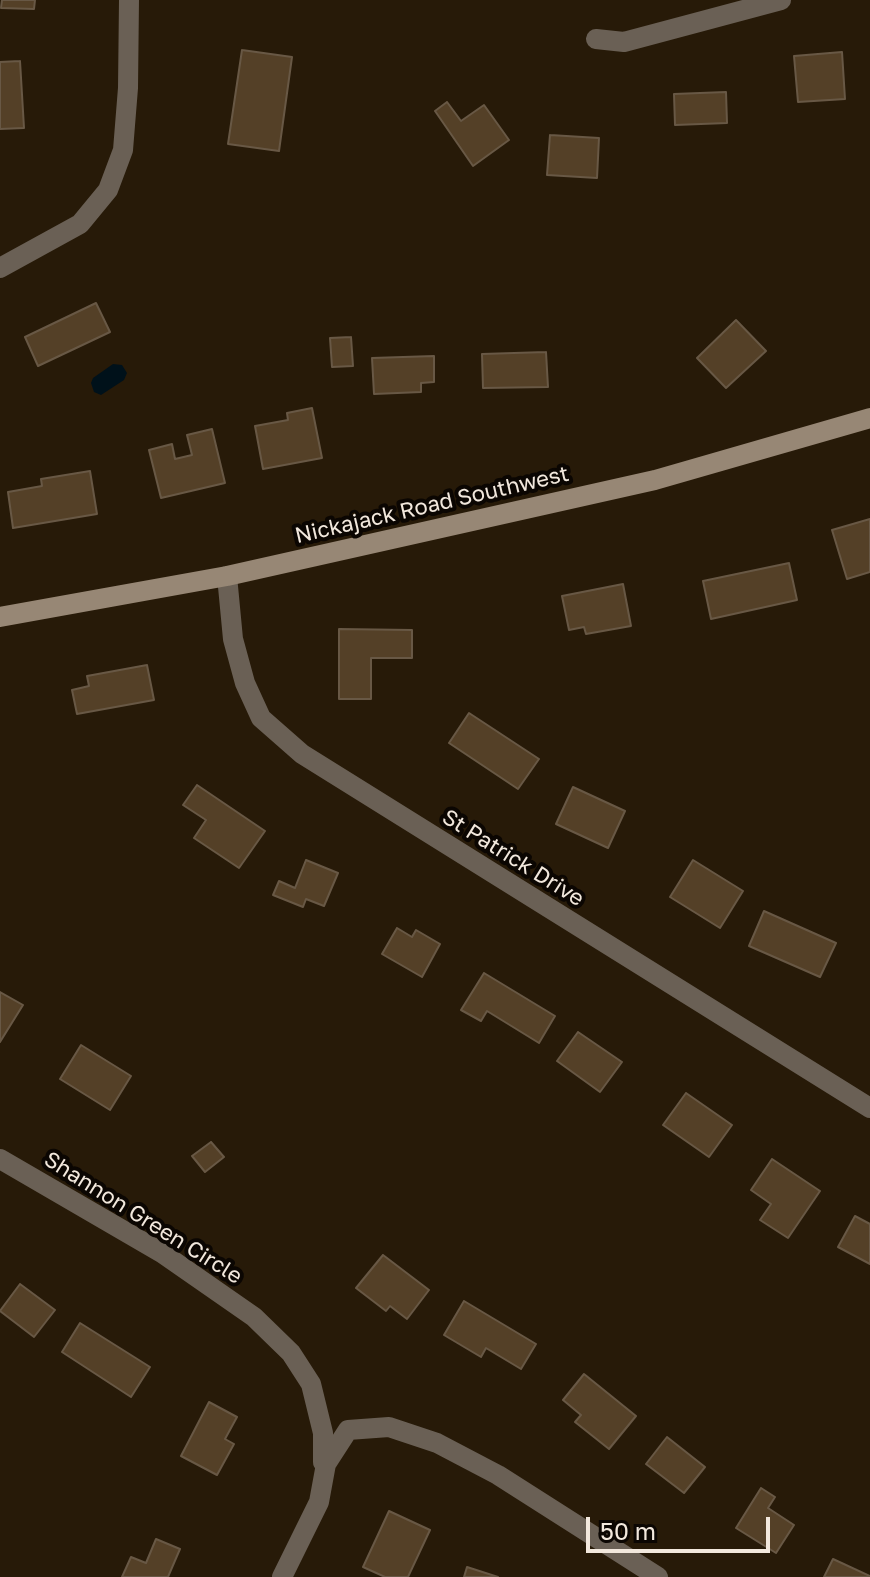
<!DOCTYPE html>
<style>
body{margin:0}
#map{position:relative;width:870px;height:1577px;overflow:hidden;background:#271a08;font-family:"Golos Text",sans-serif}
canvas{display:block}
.scale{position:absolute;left:586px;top:1517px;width:184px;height:36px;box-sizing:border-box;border:4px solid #f2e8dd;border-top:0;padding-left:10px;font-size:24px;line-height:28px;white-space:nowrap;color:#f2e8dd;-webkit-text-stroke:6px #0b0602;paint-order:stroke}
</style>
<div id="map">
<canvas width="870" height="1577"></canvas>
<div class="scale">50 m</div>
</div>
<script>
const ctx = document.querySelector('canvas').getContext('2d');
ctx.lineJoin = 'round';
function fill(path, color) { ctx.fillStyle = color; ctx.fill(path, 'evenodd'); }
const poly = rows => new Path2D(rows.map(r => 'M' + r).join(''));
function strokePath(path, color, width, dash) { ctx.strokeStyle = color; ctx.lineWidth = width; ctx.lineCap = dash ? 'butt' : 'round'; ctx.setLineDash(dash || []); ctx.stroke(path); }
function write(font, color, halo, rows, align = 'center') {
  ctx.font = font + ' "Golos Text",sans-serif'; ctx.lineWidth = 8; ctx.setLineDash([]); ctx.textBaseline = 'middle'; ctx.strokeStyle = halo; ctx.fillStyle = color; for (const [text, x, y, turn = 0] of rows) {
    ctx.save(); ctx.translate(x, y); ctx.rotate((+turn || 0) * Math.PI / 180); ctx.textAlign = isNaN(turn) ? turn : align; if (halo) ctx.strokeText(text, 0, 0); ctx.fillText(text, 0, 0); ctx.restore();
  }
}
const water = poly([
 [113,364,122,365,127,373,124,380,101,395,94,392,91,383,93,378]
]);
const building = poly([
 [2,0,35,0,34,9,1,8,2,0],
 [242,50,292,57,279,151,228,144,242,50],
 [842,52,845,99,798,102,794,56,842,52],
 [20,61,24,128,0,129,0,62,20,61],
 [726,92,727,123,675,125,674,94,726,92],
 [447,102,461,121,484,105,509,140,473,166,435,111,447,102],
 [550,135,599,138,597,178,547,175,550,135],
 [96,303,110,332,38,366,25,337,96,303],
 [736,320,766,351,726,388,697,358,736,320],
 [351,337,353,366,332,367,330,338,351,337],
 [546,352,548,387,483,388,482,354,546,352],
 [434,356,434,382,421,383,421,392,374,394,372,358,434,356],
 [312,408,322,458,263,469,255,426,288,420,287,413,312,408],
 [212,429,225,483,161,498,149,450,172,444,175,459,192,455,187,435,212,429],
 [90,471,97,514,13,528,8,492,42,486,41,479,90,471],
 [870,519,870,572,847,579,832,530,870,519],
 [789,563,797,600,711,619,703,581,789,563],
 [623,584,631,626,586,634,584,627,569,630,562,596,623,584],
 [339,629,412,630,412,658,371,658,371,699,339,699,339,629],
 [147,665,154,700,77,714,72,690,89,686,87,676,147,665],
 [469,713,539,759,518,789,449,743,469,713],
 [197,785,265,831,239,868,194,838,206,820,183,805,197,785],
 [573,787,625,811,608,848,556,824,573,787],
 [306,860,338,873,324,906,306,899,303,907,273,895,279,881,295,888,306,860],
 [693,860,743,891,720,928,670,897,693,860],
 [764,911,836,943,820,977,749,946,764,911],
 [397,928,412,937,416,930,440,944,422,977,382,954,397,928],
 [484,973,555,1016,539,1043,487,1011,481,1021,461,1010,484,973],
 [0,992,23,1005,0,1042,0,992],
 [578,1032,622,1062,600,1092,557,1061,578,1032],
 [81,1045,131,1076,110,1110,60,1079,81,1045],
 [686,1093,732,1125,709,1157,663,1125,686,1093],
 [211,1142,224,1157,205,1172,192,1156,211,1142],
 [772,1159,820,1191,788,1238,760,1220,771,1204,751,1190,772,1159],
 [855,1216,870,1224,870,1264,838,1247,855,1216],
 [383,1255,429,1290,407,1319,390,1306,386,1311,356,1288,383,1255],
 [20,1284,55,1310,34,1337,0,1311,20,1284],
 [464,1301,536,1344,521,1369,486,1348,481,1357,444,1335,464,1301],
 [80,1323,150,1367,131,1397,62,1352,80,1323],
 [584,1374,636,1416,609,1449,575,1422,581,1415,563,1400,584,1374],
 [209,1402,237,1417,225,1439,234,1444,217,1475,181,1456,209,1402],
 [667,1437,705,1467,684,1493,646,1464,667,1437],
 [761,1488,775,1497,768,1508,794,1525,776,1553,736,1528,761,1488],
 [389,1511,430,1530,408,1577,385,1577,363,1567,389,1511],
 [156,1539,180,1549,168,1577,122,1577,131,1557,146,1563,156,1539],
 [833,1559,870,1576,870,1577,824,1577,833,1559],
 [467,1567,498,1577,464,1577,467,1567]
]);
const street = poly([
 [596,39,624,42,781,0],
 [0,268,80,224,108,190,123,150,128,88,129,0],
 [227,576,233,639,245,683,261,718,302,754,870,1108],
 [0,1159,162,1253,254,1317,291,1353,311,1384,323,1433,323,1462,326,1464,319,1502,282,1577],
 [326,1464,348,1430,389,1427,437,1443,498,1475,658,1577]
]);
const secondary = poly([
 [0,617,227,576,655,480,870,418]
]);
const streetNames = [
 ["Nickajack Road Southwest",432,505,-13],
 ["St Patrick Drive",513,858,32],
 ["Shannon Green Circle",143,1218,32]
];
fill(water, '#00111a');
fill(building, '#544027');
strokePath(building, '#685845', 2);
strokePath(street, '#6a6055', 20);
strokePath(secondary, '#978775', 20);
write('22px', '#f2e8dd', '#0b0602', streetNames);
</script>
